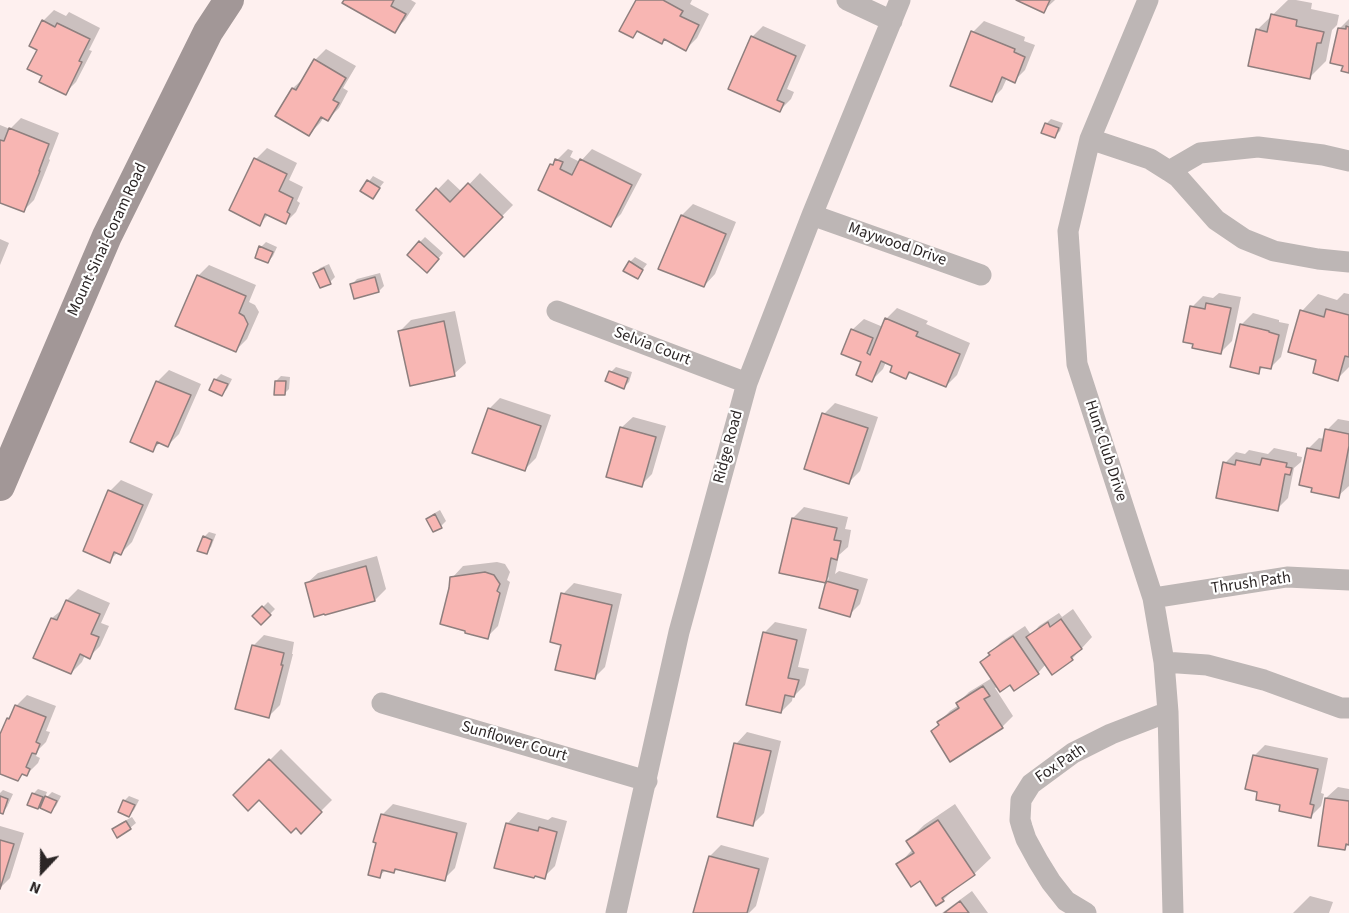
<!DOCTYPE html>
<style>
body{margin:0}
#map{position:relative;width:1349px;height:913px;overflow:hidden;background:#fef0ef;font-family:"Source Sans 3",sans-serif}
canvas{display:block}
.north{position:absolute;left:12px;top:841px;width:60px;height:60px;-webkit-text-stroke:4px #fff;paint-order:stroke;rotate:202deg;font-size:16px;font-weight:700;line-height:24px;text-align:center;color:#2c2626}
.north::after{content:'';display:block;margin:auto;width:21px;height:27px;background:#2c2626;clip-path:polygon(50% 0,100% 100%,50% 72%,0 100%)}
</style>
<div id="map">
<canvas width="1349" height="913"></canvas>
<div class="north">N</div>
</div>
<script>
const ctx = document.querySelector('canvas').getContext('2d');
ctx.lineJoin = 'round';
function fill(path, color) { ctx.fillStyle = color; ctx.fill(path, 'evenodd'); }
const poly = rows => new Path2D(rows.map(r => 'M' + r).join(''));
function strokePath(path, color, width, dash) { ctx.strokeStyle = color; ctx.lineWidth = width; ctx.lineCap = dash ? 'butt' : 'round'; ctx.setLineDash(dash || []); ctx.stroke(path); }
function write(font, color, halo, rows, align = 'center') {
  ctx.font = font + ' "Source Sans 3",sans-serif'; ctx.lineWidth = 4.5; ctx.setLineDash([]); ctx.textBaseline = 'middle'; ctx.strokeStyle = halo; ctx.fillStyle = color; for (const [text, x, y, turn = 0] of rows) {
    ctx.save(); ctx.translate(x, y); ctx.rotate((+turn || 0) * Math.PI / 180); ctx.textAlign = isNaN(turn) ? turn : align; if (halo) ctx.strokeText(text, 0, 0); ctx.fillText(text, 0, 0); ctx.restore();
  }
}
const shadow = poly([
 [346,0,411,0,416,3,405,20,394,31],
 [638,0,692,0,690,4,709,14,697,38,686,49,666,38,661,42,638,31,633,36],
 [1020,0,1055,0,1043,11],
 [1288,0,1296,0,1312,3,1311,9,1339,15,1337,25,1332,30,1326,61,1310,77,1257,30],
 [54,10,66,16,69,12,100,28,89,50,92,51,76,82,65,93,44,75,39,49,43,21],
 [1349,19,1349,71,1344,65,1339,29],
 [984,21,1025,37,1024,41,1035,45,1025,70,1014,81,1007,78,1002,89,991,100,973,32],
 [763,26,806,45,787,89,794,92,791,99,780,110,752,37],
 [326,49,356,66,343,88,348,91,339,108,328,119,324,117,320,123,309,134,293,88,304,78,315,60],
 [21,118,59,133,49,159,50,160,34,200,23,211,0,201,0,125,10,129],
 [1051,119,1063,123,1060,131,1055,136,1046,124],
 [267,148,297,163,289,180,303,187,297,201,300,203,296,212,285,223,269,214,259,224,256,159],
 [568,149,573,151,570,157,580,162,592,149,642,174,621,214,610,225,552,165],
 [480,173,513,205,464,255,418,210,448,179,462,192],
 [373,176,384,182,372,197,362,191],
 [693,204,736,222,715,274,704,286,682,215],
 [425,237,443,253,432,266,420,242],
 [0,239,9,243,0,265],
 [266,242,277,247,273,256,268,262,261,247],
 [635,257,647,264,637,277,630,262],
 [329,264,335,277,330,282,315,273,320,268],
 [209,265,256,285,249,302,255,305,259,312,247,339,236,350,198,276],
 [380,273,384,286,379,291,352,284,357,279],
 [1219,293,1241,297,1232,341,1221,352,1192,307,1203,296,1213,298],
 [1344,293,1349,294,1349,367,1337,379,1318,359,1302,311,1318,294,1337,300],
 [897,308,928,321,926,324,970,343,957,375,946,386,911,372,906,377,894,365,886,362,883,369,872,380,863,361,852,330,864,319,883,327,886,319],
 [455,311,466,363,454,374,400,331,411,320],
 [1253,313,1279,320,1279,322,1289,324,1281,357,1270,368,1264,366,1258,372,1242,324],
 [616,367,632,372,629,382,624,387,611,372],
 [169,370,201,384,179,434,168,445,161,442,152,450,132,442,158,381],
 [221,374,232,379,227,389,222,394,211,390,216,379],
 [281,376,290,377,289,389,284,394,276,381],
 [500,398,551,415,536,458,525,469,489,409],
 [835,403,878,417,860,471,849,482,824,414],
 [633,417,666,426,652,474,641,485,621,428],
 [1338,419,1349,421,1349,486,1338,496,1308,449,1319,438,1325,439,1327,430],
 [1274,448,1297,453,1297,456,1302,457,1301,462,1294,468,1288,498,1277,509,1225,463,1236,452,1245,454,1249,450,1268,454],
 [121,480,153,494,132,542,121,553,118,552,109,561,110,491],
 [804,507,848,517,845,529,851,530,848,547,839,555,835,574,839,571,868,579,860,604,849,615,820,607,829,577,825,581,793,518],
 [440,510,446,521,441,526,428,519,433,514],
 [209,532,216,534,211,547,206,552,204,537],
 [377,556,386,589,375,600,306,584,318,573],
 [497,562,505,564,510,572,507,580,510,582,498,626,487,637,452,578,463,566],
 [574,583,622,594,605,667,594,678,562,644,563,594],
 [78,589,110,603,101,623,109,626,100,646,89,657,85,655,82,662,71,673,52,618,64,608,67,600],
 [268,602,275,609,261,623,254,616],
 [1073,609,1092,637,1072,659,1046,664,1038,673,1011,683,998,686,995,688,1013,716,1002,727,933,731,940,724,939,722,950,711,959,705,958,703,969,692,992,678,981,662,1001,642,1025,626,1031,635,1039,626,1059,613,1062,617],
 [775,622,807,629,798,667,809,669,805,685,794,696,793,695,792,701,781,712,764,633],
 [264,635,294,642,292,654,293,654,280,705,269,716,253,646],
 [27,695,56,706,46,731,50,732,46,742,39,749,36,756,40,758,38,763,27,774,24,773,18,780,0,772,0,738,8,718,13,713,16,706],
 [747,732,781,741,764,813,753,824,736,744],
 [1265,745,1328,758,1321,793,1324,794,1321,806,1310,817,1282,804,1259,790,1254,756],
 [281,749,332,800,301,831,259,798,235,795],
 [1338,787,1349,789,1349,844,1345,848,1326,798],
 [38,789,47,792,44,800,52,792,61,796,56,806,51,811,45,800,38,807,33,794],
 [3,790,13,794,7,807,2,813,0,812,0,793],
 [129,796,139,800,134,810,129,815,124,801],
 [393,804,467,823,455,868,444,879,398,868,394,872,386,870,379,876,382,815],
 [955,804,991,858,974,874,958,885,943,900,920,879,898,865,913,849,908,841,924,825],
 [518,812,548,820,552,817,567,821,555,866,544,877,536,875,507,824],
 [132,817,136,823,130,828,118,836,114,829,119,824],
 [0,826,24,833,10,878,0,888],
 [721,845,769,858,756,906,749,913,695,913,710,856],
 [972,891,988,913,942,913],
 [1310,896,1333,902,1329,913,1293,913]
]);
const building = poly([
 [344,0,394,0,391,6,406,14,395,33,342,3,344,0],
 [636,0,663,0,683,11,680,16,699,25,686,51,664,39,662,44,637,31,633,38,619,31,636,0],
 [1016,0,1050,0,1044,13,1016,0],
 [1271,14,1297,20,1296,26,1324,32,1321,43,1317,43,1310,79,1248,66,1256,29,1267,32,1271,14],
 [42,20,55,27,57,23,90,39,79,61,82,62,66,95,39,82,42,76,27,69,37,50,29,46,42,20],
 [1346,26,1349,27,1349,73,1341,71,1343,66,1330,63,1338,28,1346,29,1346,26],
 [971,31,1015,49,1014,52,1025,57,1015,83,1002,77,992,102,950,86,971,31],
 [751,36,796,56,777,100,784,103,780,112,728,89,751,36],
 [314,59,346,78,333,100,339,103,328,121,321,117,309,136,275,116,292,88,296,90,314,59],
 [1045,123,1059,128,1055,138,1041,133,1045,123],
 [9,128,49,144,39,171,40,171,24,212,0,203,0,140,4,141,9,128],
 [254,158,287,174,279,191,293,198,287,212,290,214,286,224,265,214,260,226,229,210,254,158],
 [555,159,563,162,560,169,572,175,580,159,632,185,611,227,538,190,550,164,553,165,555,159],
 [367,180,380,188,373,199,360,191,367,180],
 [468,183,503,217,464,257,416,210,436,188,450,202,468,183],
 [681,215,726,234,704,287,658,269,681,215],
 [419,241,439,259,427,273,407,255,419,241],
 [259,246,273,252,268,263,255,258,259,246],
 [629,261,643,270,638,279,623,271,629,261],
 [324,268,331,284,320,288,313,273,324,268],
 [197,275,246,296,239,313,244,316,248,324,236,352,175,326,197,275],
 [375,277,379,292,354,299,350,284,375,277],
 [1206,303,1231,308,1221,354,1192,348,1193,344,1183,342,1190,306,1205,309,1206,303],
 [1326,309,1349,315,1349,357,1345,356,1338,381,1313,373,1316,360,1288,352,1300,310,1324,317,1326,309],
 [885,318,918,332,916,336,960,354,946,387,909,372,906,379,890,372,892,366,881,361,872,382,856,375,861,362,841,354,851,329,873,338,867,353,870,355,885,318],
 [444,321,455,376,410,386,398,331,444,321],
 [1240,324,1269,331,1269,332,1279,335,1271,369,1260,367,1259,374,1230,367,1240,324],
 [609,371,628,378,624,389,605,381,609,371],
 [214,379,228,384,222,396,209,390,214,379],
 [156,381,191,395,168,447,157,442,153,452,130,442,156,381],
 [275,381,286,381,285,395,274,395,275,381],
 [488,408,541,426,525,471,472,453,488,408],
 [822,413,868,428,849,484,804,469,822,413],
 [620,427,656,437,642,487,606,477,620,427],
 [1325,429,1349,434,1349,446,1339,498,1311,492,1312,488,1299,485,1307,448,1321,451,1325,429],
 [1262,458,1287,463,1286,467,1292,468,1290,475,1285,474,1278,511,1216,498,1223,462,1235,465,1236,460,1260,465,1262,458],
 [108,490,143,505,121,555,114,552,110,563,83,551,108,490],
 [435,514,442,528,433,532,426,519,435,514],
 [792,518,837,528,834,540,841,541,837,560,831,558,826,583,779,573,792,518],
 [203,536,212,540,207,554,197,551,203,536],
 [366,566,375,601,325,615,324,614,314,617,305,583,366,566],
 [485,572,494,575,500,584,497,591,500,593,488,639,465,633,465,631,440,624,449,588,450,577,485,572],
 [826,581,858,590,850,617,819,608,826,581],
 [561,593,612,605,595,679,555,670,561,645,550,642,561,593],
 [66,600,100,614,91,634,99,637,90,659,80,654,71,674,33,658,51,618,57,620,66,600],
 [262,606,271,615,261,625,252,616,262,606],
 [1061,619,1082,649,1071,657,1073,660,1052,675,1026,637,1048,622,1050,627,1061,619],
 [763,632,797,640,788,678,799,680,794,697,785,695,781,713,746,705,763,632],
 [1013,636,1039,674,1014,691,1010,685,1000,692,980,662,990,655,988,653,1013,636],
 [252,645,284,653,281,665,283,665,269,718,235,709,252,645],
 [983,686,990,696,984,699,1003,728,950,762,931,731,939,725,937,722,959,708,956,703,983,686],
 [15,705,46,717,36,742,40,744,36,754,32,753,26,767,30,769,27,776,22,774,18,781,0,774,0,734,7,718,9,719,15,705],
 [734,743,771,751,753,826,717,817,734,743],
 [1253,755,1318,769,1310,804,1314,805,1311,818,1279,811,1280,805,1256,800,1257,792,1245,789,1253,755],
 [269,759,322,812,301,834,296,828,291,833,259,800,248,811,233,795,269,759],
 [32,793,43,797,38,809,27,805,32,793],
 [0,796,8,799,3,814,0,813,0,796],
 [45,796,57,801,51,813,40,808,45,796],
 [1325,798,1349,801,1349,845,1346,844,1345,850,1318,846,1325,798],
 [123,800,135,805,129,817,118,812,123,800],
 [381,814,457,833,445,881,395,869,394,873,382,870,380,878,368,875,376,843,373,842,381,814],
 [938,820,975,875,942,898,944,901,936,906,920,881,911,887,896,864,914,853,906,841,938,820],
 [126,821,131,829,117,838,112,829,126,821],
 [506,823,538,831,539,827,557,832,545,879,535,876,534,878,494,868,506,823],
 [0,840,14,844,0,889,0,840],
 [709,856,759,869,747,913,693,913,709,856],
 [960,901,969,913,944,913,960,901]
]);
const minor = poly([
 [847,0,892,21],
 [1148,0,1090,139,1068,231,1077,364,1153,598,1164,662,1168,712,1173,913],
 [1090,139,1150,159,1169,171,1178,177,1216,220,1244,239,1274,251,1318,259,1349,262],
 [1169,171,1200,153,1258,147,1323,155,1349,161],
 [812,215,981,275],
 [557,311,747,383],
 [1153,598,1287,577,1349,580],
 [1164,662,1207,665,1264,680,1341,708,1349,708],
 [382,703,647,781],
 [616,913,679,632,747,383,812,215,900,0],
 [1086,913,1066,901,1051,882,1038,861,1026,839,1022,827,1020,820,1021,800,1031,784,1073,753,1111,734,1168,712]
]);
const secondary = poly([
 [0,486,107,236,208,32,229,0]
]);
const streetNames = [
 ["Mount Sinai-Coram Road",108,240,-65],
 ["Maywood Drive",897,245,19],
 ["Selvia Court",652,347,21],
 ["Ridge Road",729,447,-75],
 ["Hunt Club Drive",1105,451,72],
 ["Thrush Path",1251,584,-8],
 ["Sunflower Court",514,742,16],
 ["Fox Path",1061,764,-34]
];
fill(shadow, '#0003');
fill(building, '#f8b6b3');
strokePath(building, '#8e7f7e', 1.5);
strokePath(minor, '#bdb6b5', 21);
strokePath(secondary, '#a29797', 30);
write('16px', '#2c2626', '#fff', streetNames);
</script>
